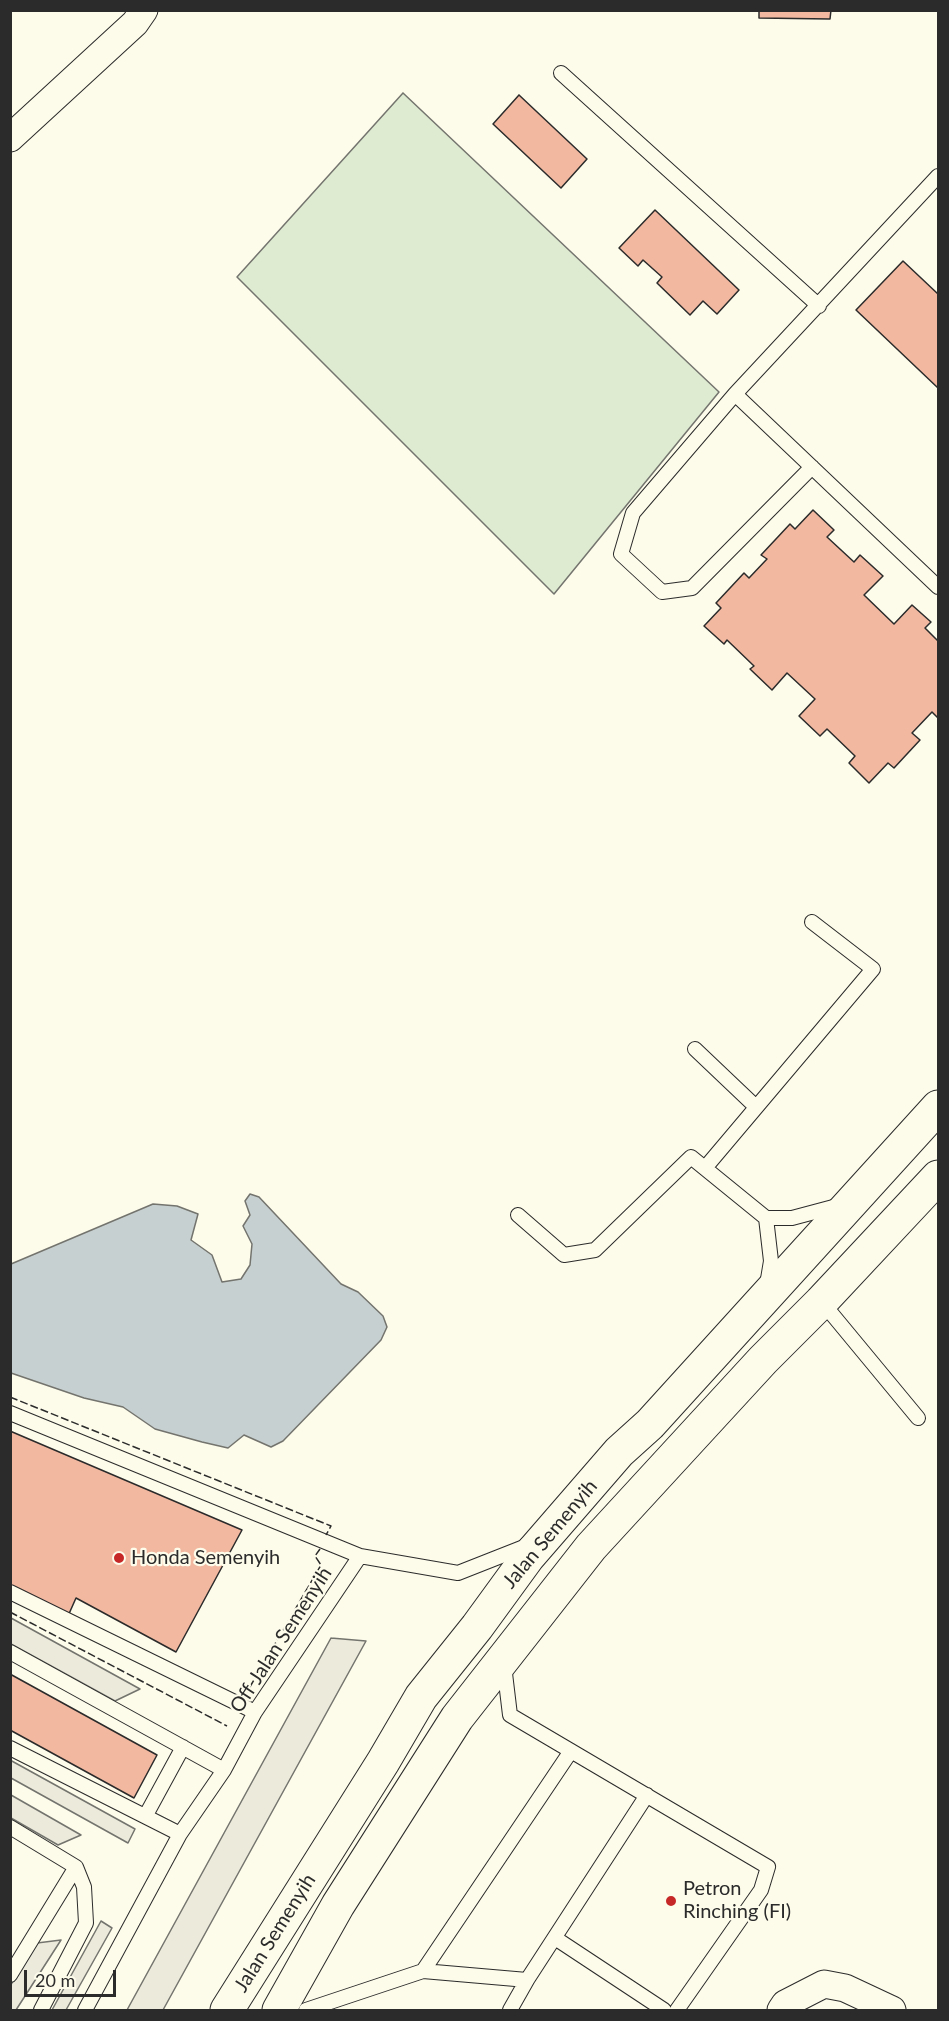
<!DOCTYPE html>
<style>
body{margin:0}
#map{position:relative;width:949px;height:2021px;overflow:hidden;background:#fdfbea;font-family:Lato,sans-serif}
canvas{display:block}
.frame{position:absolute;inset:0;border:12px solid #2b2b2b;pointer-events:none}
.scale{position:absolute;left:24px;top:1970px;width:92px;height:27px;box-sizing:border-box;border:3px solid #2b2b2b;border-top:0;padding-left:8px;font-size:18px;line-height:21px;white-space:nowrap;color:#2b2b2b;-webkit-text-stroke:4px #fdfbea;paint-order:stroke}
</style>
<div id="map">
<canvas width="949" height="2021"></canvas>
<div class="frame"></div>
<div class="scale">20 m</div>
</div>
<script>
const ctx = document.querySelector('canvas').getContext('2d');
ctx.lineJoin = 'round';
function fill(path, color) { ctx.fillStyle = color; ctx.fill(path, 'evenodd'); }
const poly = rows => new Path2D(rows.map(r => 'M' + r).join(''));
function strokePath(path, color, width, dash) { ctx.strokeStyle = color; ctx.lineWidth = width; ctx.lineCap = dash ? 'butt' : 'round'; ctx.setLineDash(dash || []); ctx.stroke(path); }
function write(font, color, halo, rows, align = 'center') {
  ctx.font = font + ' Lato,sans-serif'; ctx.lineWidth = 4.5; ctx.setLineDash([]); ctx.textBaseline = 'middle'; ctx.strokeStyle = halo; ctx.fillStyle = color; for (const [text, x, y, turn = 0] of rows) {
    ctx.save(); ctx.translate(x, y); ctx.rotate((+turn || 0) * Math.PI / 180); ctx.textAlign = isNaN(turn) ? turn : align; if (halo) ctx.strokeText(text, 0, 0); ctx.fillText(text, 0, 0); ctx.restore();
  }
}
const green = poly([
 [403,93,719,392,554,594,237,277,403,93]
]);
const parking = poly([
 [10,1618,11,1618,140,1689,115,1701,11,1644,10,1618],
 [331,1638,366,1641,163,2010,127,2010,331,1638],
 [10,1760,135,1829,128,1843,11,1778,10,1760],
 [11,1795,81,1835,58,1845,11,1818,11,1795],
 [101,1921,112,1928,66,2010,52,2010,101,1921],
 [61,1940,16,2010,11,2010,10,1986,37,1943,61,1940]
]);
const water = poly([
 [250,1194,259,1197,341,1284,358,1292,383,1316,387,1327,381,1340,283,1441,271,1447,244,1435,228,1448,202,1442,155,1429,123,1407,84,1398,11,1373,11,1264,153,1204,177,1206,198,1214,191,1240,212,1255,222,1282,241,1279,250,1265,252,1244,243,1226,250,1215,245,1201,250,1194]
]);
const building = poly([
 [759,10,831,10,830,19,759,18,759,10],
 [519,95,587,159,561,188,493,124,519,95],
 [655,210,739,290,717,314,703,301,690,315,657,283,662,277,643,260,638,266,619,248,655,210],
 [903,261,938,294,938,388,856,310,903,261],
 [813,510,834,530,827,537,854,562,860,555,883,576,864,595,894,624,912,605,931,622,925,628,938,641,938,718,932,712,912,733,920,740,894,768,888,763,869,783,849,763,855,756,827,729,820,736,799,716,815,699,787,673,772,690,750,669,754,666,727,640,724,644,704,626,721,608,716,603,744,573,749,578,767,559,761,555,790,524,795,529,813,510],
 [10,1431,242,1530,176,1652,76,1598,68,1616,10,1585,10,1431],
 [10,1674,157,1755,134,1798,10,1730,10,1674]
]);
const service = poly([
 [561,73,819,306],
 [735,394,938,587],
 [812,467,692,588,662,592,621,554,633,513,735,394,938,176],
 [695,1049,756,1107],
 [705,1168,873,969,812,922],
 [518,1215,564,1255,595,1250,691,1157,766,1218,792,1218,837,1206],
 [766,1218,771,1261,767,1285],
 [822,1302,918,1418],
 [10,1413,360,1556],
 [10,1592,255,1712],
 [10,1652,224,1770],
 [504,1665,510,1715,768,1867,761,1890,677,2010],
 [10,1748,180,1834],
 [146,1815,183,1747],
 [10,1827,76,1867,84,1887,86,1923,41,2010],
 [555,1938,664,2010],
 [423,1971,571,1751],
 [10,1975,76,1867],
 [85,2010,180,1834,224,1770,255,1712,360,1556,458,1573,524,1547,527,1544],
 [306,2010,423,1971,527,1980],
 [510,2010,527,1980,647,1795]
]);
const minor = poly([
 [10,138,135,23,144,10],
 [781,2010,785,2004,824,1984,845,1988,892,2010]
]);
const primary = poly([
 [227,2010,383,1762,421,1697,477,1627,528,1557,619,1452,650,1424,938,1107],
 [279,2010,338,1905,457,1718,591,1547,763,1360,821,1302,938,1177]
]);
const fence = poly([
 [10,1397,331,1526,326,1535],
 [10,1612,227,1726],
 [244,1697,321,1565,315,1556,320,1549]
]);
const markers = [
 [119,1558,6,"#c62828"],
 [671,1901,6,"#c62828"]
];
const streetNames = [
 ["Jalan Semenyih",550,1534,-50],
 ["Off Jalan Semenyih",281,1640,-57],
 ["Jalan Semenyih",275,1933,-58]
];
const poiNames = [
 ["Honda Semenyih",131,1558],
 ["Petron",683,1889],
 ["Rinching (FI)",683,1912]
];
fill(green, '#deebd1');
strokePath(green, '#74746e', 1.5);
fill(parking, '#eceadb');
strokePath(parking, '#74746e', 1.5);
fill(water, '#c7d0d0');
strokePath(water, '#74746e', 1.5);
fill(building, '#f2b8a0');
strokePath(building, '#2b2b2b', 1.5);
strokePath(service, '#2b2b2b', 16);
strokePath(minor, '#2b2b2b', 29);
strokePath(primary, '#2b2b2b', 35);
strokePath(service, '#fdfbea', 14);
strokePath(minor, '#fdfbea', 27);
strokePath(primary, '#fdfbea', 33);
strokePath(fence, '#2b2b2b', 1.5, [8, 3]);
for (const [x, y, r, color] of markers) { const dot = new Path2D(); dot.arc(x, y, r, 0, 2 * Math.PI); ctx.fillStyle = color; ctx.fill(dot); strokePath(dot, '#fdfbea', 2); }
write('20px', '#2b2b2b', '#fdfbea', streetNames);
write('20px', '#2b2b2b', '#fdfbea', poiNames, 'left');
</script>
